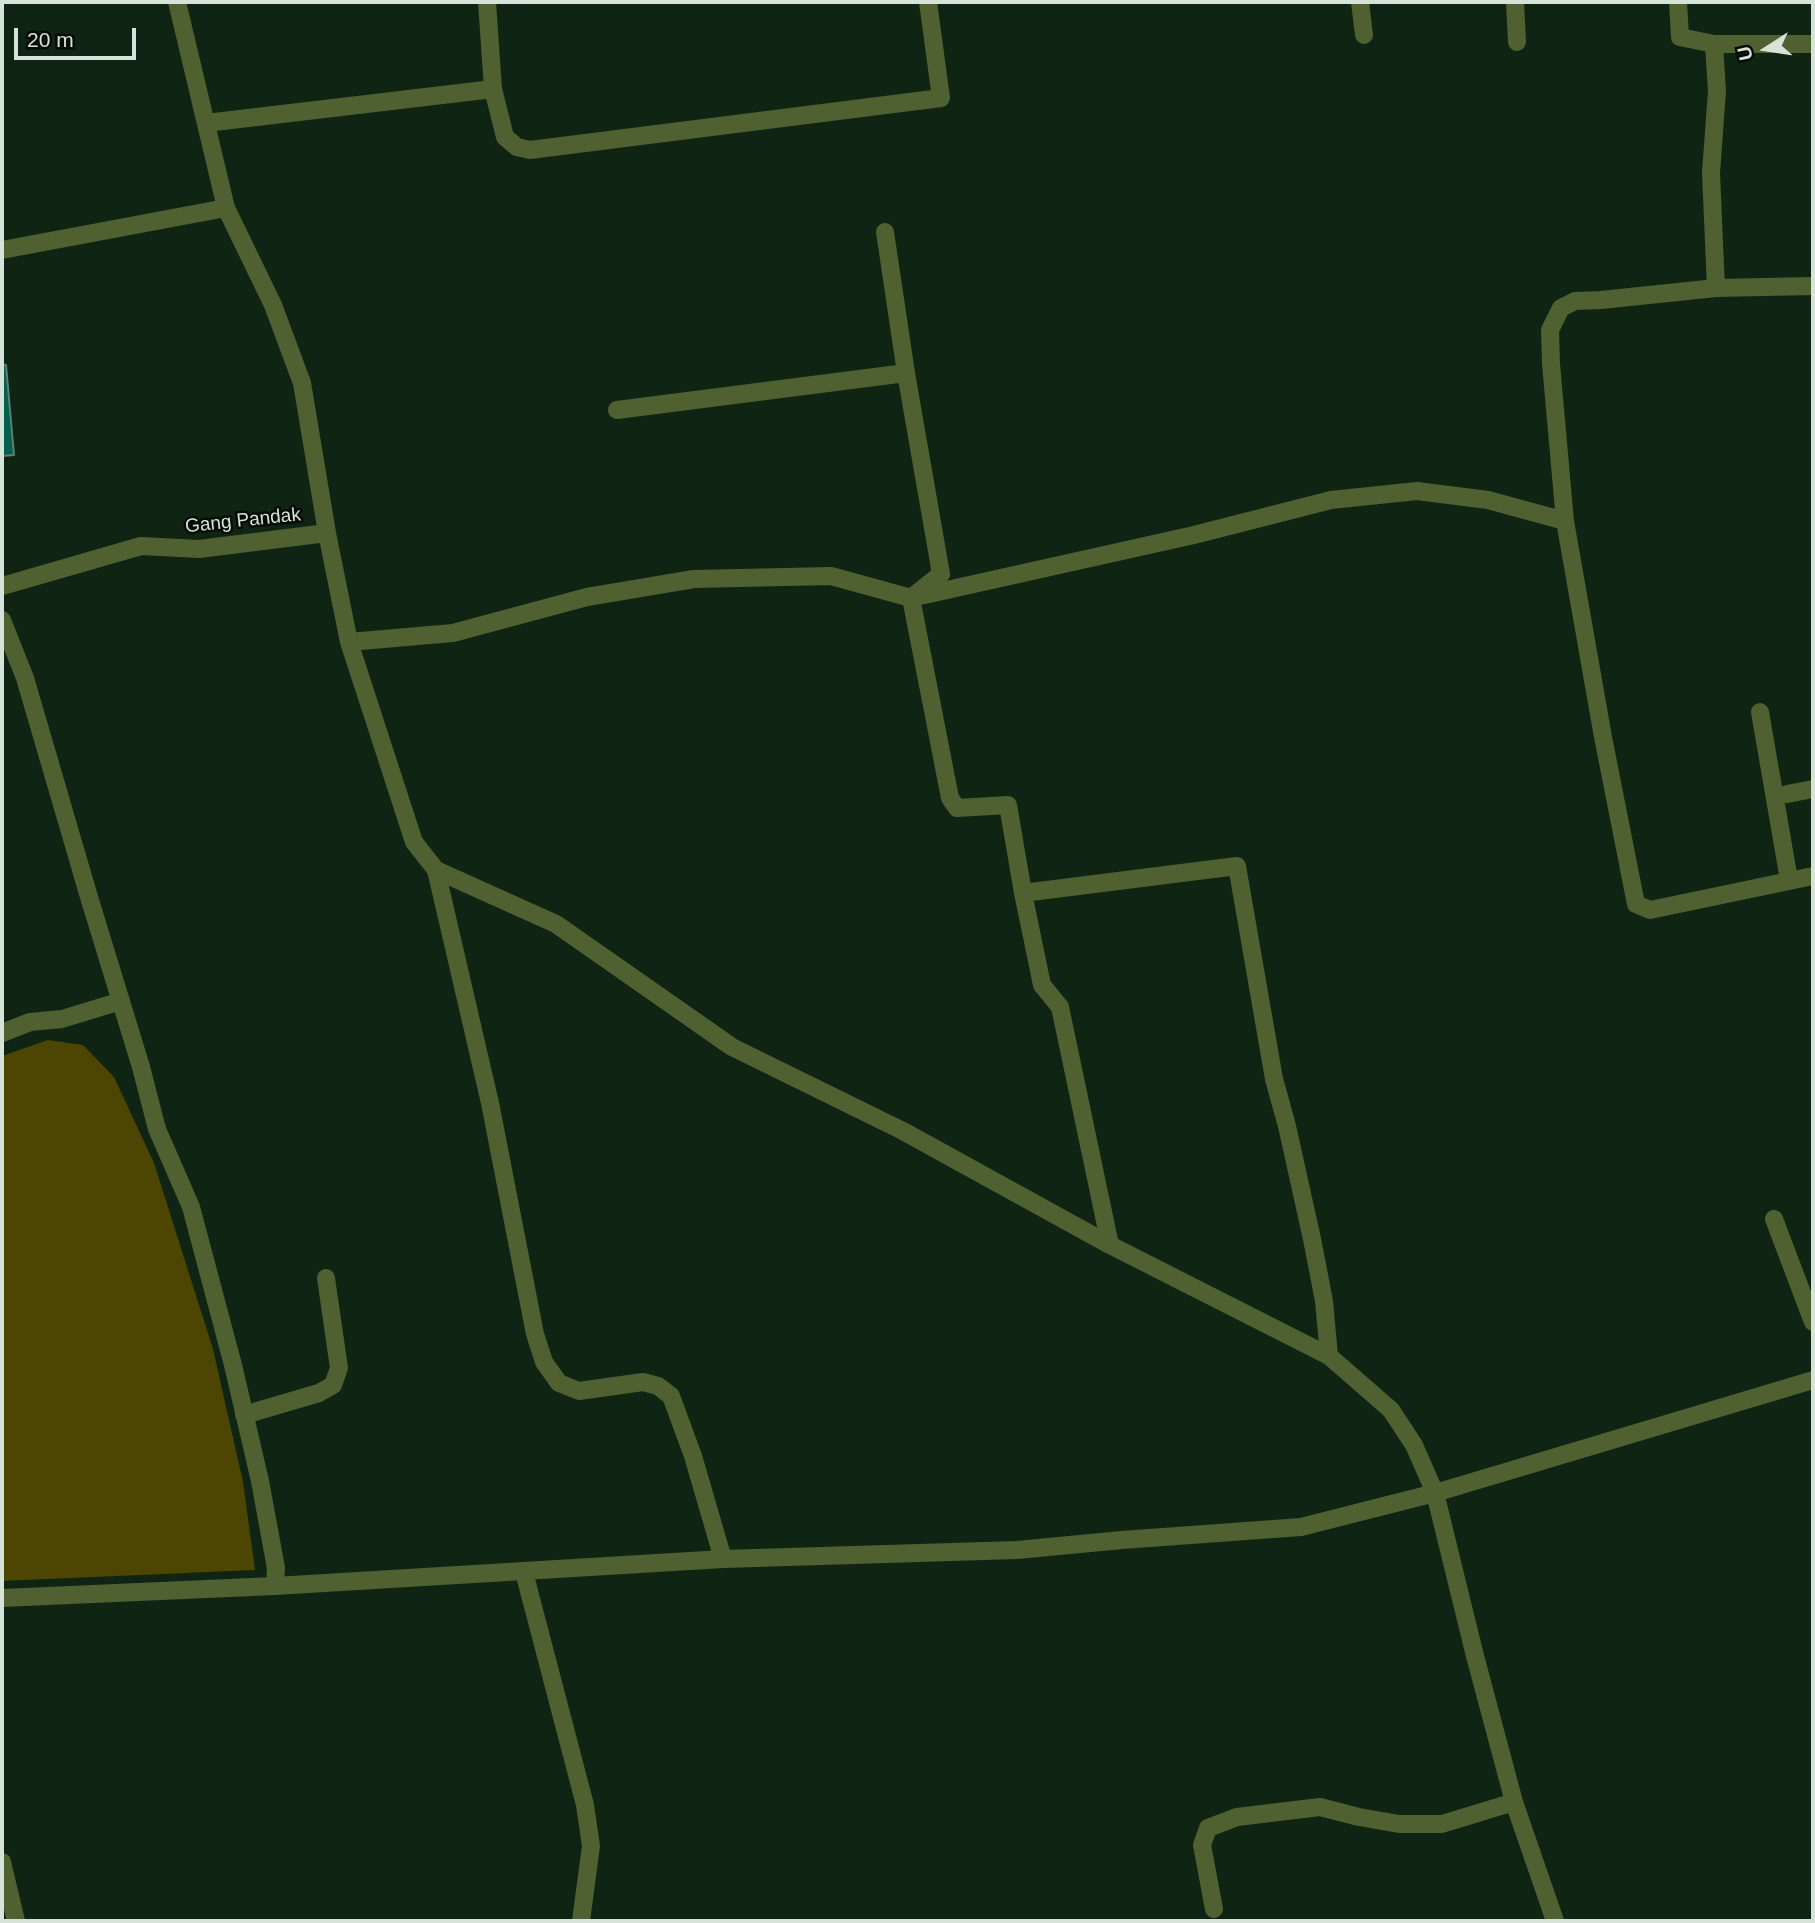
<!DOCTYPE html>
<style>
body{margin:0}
#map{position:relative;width:1815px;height:1923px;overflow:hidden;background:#102414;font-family:Arial,sans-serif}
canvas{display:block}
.frame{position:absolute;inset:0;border:4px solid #d6e3d8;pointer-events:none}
.north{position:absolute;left:1731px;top:14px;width:70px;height:70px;-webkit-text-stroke:5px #040b05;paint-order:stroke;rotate:258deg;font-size:19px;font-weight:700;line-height:28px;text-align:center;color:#d6e3d8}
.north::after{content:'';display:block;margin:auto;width:24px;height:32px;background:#d6e3d8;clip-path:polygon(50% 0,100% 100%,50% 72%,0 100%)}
.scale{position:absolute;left:14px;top:28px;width:122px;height:32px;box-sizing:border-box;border:4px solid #d6e3d8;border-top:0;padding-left:9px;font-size:21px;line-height:24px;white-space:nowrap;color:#d6e3d8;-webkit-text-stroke:5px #040b05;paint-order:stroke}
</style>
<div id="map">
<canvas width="1815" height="1923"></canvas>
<div class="frame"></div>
<div class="north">U</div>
<div class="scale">20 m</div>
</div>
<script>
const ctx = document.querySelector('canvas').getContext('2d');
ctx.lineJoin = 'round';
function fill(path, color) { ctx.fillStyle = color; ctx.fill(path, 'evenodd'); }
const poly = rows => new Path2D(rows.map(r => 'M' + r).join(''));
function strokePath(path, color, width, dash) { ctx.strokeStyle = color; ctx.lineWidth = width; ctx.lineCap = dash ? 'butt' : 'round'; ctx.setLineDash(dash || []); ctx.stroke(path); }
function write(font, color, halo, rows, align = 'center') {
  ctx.font = font + ' Arial,sans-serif'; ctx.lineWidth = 5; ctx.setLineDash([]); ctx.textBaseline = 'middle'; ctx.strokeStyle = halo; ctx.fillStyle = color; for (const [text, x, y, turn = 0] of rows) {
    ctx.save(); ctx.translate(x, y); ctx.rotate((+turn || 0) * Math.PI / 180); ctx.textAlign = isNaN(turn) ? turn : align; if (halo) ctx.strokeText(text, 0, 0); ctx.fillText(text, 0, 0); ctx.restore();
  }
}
const green = poly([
 [48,1040,83,1045,114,1077,154,1163,213,1349,243,1482,255,1570,2,1581,2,1056]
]);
const building = poly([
 [2,364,6,365,14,455,2,456,2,364]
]);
const minor = poly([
 [177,2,226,208,273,305,302,383,327,533,349,642,414,842,436,870,556,924,732,1047,903,1131,1110,1245,1329,1356,1391,1410,1414,1445,1435,1493,1475,1656,1514,1802,1555,1921],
 [1360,2,1364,35],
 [1515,2,1517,42],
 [1678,2,1680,37,1714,44,1813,44],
 [1714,44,1717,91,1711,173,1716,288],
 [493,89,505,137,517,147,530,150,941,98,928,2],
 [206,123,493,89,487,2],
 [885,232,906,373,941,574,911,598,950,798,957,808,1008,805,1023,893,1042,985,1060,1007,1110,1245],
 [2,250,226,208],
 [1813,286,1716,288,1601,300,1575,301,1561,308,1550,330,1551,364,1565,521,1603,737,1636,904,1650,910,1813,876],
 [617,410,906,373],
 [2,586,141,546,199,549,327,533],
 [2,620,25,678,89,897,141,1067,157,1129,191,1207,233,1365,260,1481,276,1568,275,1586],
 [349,642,453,633,587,597,694,579,831,576,911,598,1194,535,1331,500,1417,491,1488,500,1565,521],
 [1760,712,1789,880],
 [1787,794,1813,789],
 [436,870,490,1103,535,1334,544,1362,559,1383,579,1391,643,1382,658,1386,671,1396,693,1456,723,1559],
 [1023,893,1237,866,1274,1079,1287,1126,1312,1239,1324,1301,1329,1356],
 [2,1033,30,1022,62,1019,121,1001],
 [1774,1219,1813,1322],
 [244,1415,319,1393,333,1385,339,1368,326,1278],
 [524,1572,585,1805,591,1846,581,1921],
 [2,1598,275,1586,723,1559,1017,1550,1122,1540,1301,1527,1435,1493,1813,1380],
 [2,1862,16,1921],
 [1214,1909,1202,1845,1208,1828,1237,1817,1320,1807,1359,1817,1399,1824,1442,1824,1514,1802]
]);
const streetNames = [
 ["Gang Pandak",243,521,-6]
];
fill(green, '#4d4502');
fill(building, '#04604e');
strokePath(building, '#5e7e74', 2);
strokePath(minor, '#4f6031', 18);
write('19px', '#d6e3d8', '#040b05', streetNames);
</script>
